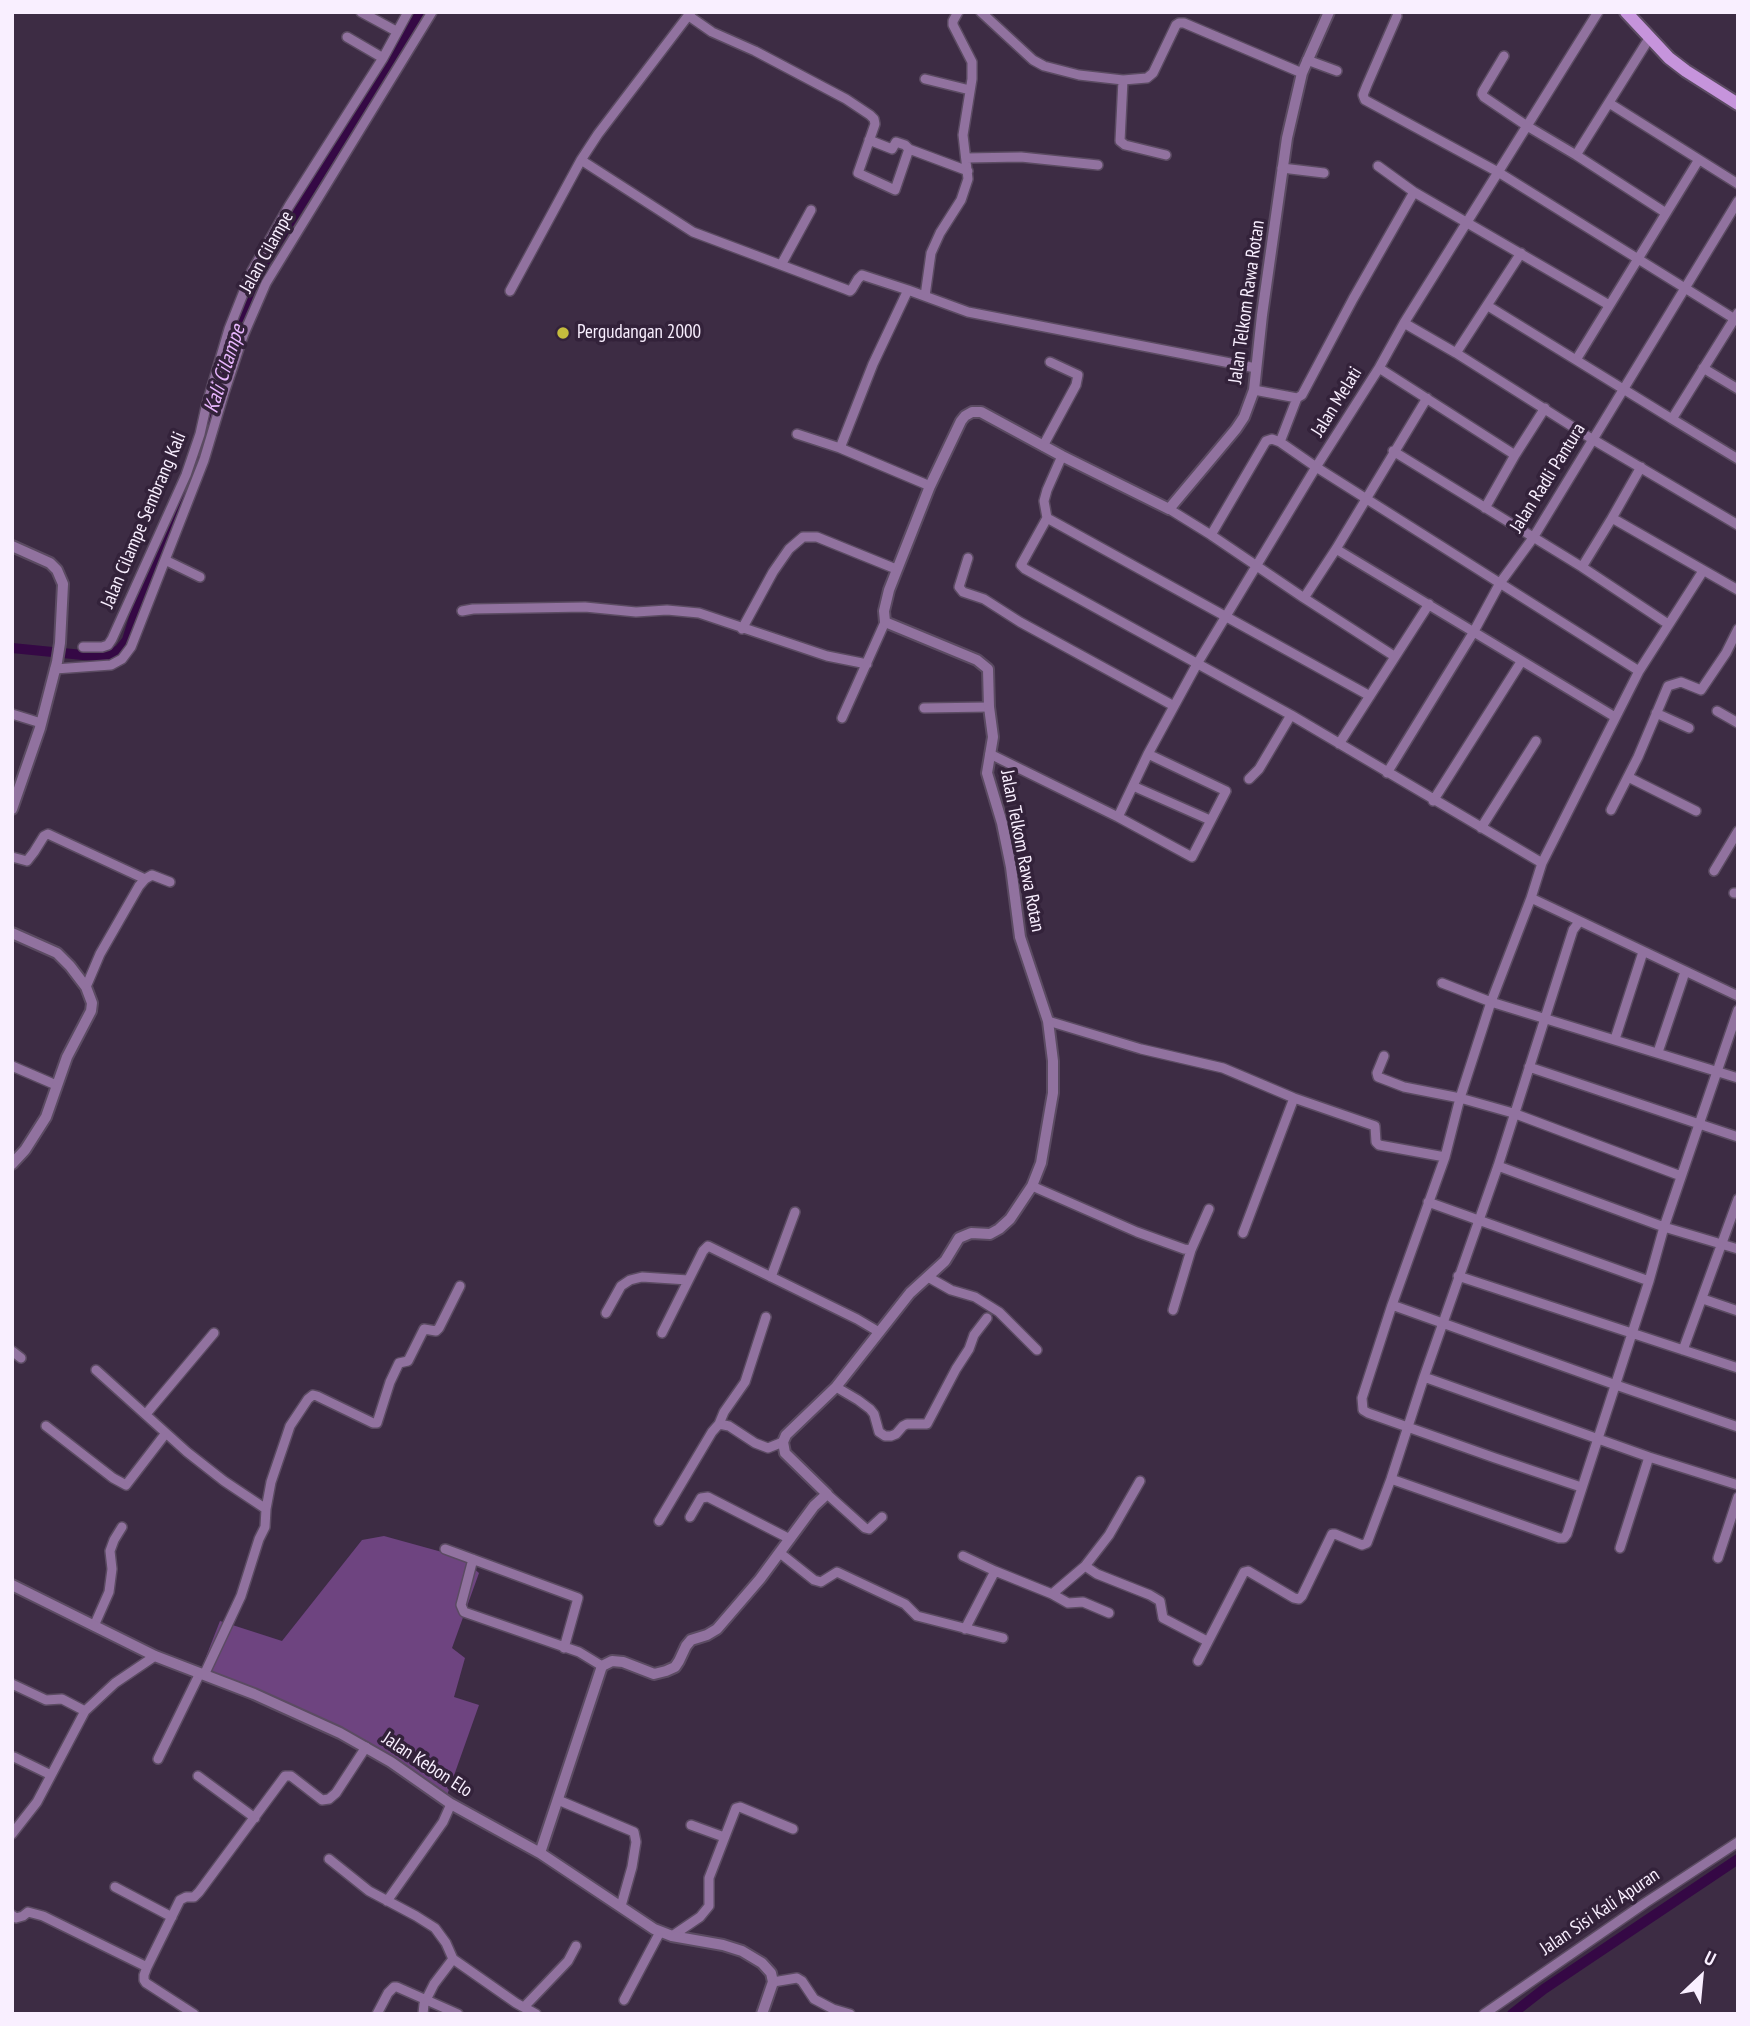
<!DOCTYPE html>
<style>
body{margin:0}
#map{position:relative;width:1750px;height:2026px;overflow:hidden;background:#3d2c44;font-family:"PT Sans Narrow",sans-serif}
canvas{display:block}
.frame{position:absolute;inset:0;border:14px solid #f9efff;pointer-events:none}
.north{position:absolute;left:1666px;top:1942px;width:70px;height:70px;-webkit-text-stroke:5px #33223a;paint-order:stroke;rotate:26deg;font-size:19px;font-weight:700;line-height:28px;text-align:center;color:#f9efff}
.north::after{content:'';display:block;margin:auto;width:24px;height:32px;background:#f9efff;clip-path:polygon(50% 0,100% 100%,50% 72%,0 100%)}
</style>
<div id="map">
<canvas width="1750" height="2026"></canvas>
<div class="frame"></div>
<div class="north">U</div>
</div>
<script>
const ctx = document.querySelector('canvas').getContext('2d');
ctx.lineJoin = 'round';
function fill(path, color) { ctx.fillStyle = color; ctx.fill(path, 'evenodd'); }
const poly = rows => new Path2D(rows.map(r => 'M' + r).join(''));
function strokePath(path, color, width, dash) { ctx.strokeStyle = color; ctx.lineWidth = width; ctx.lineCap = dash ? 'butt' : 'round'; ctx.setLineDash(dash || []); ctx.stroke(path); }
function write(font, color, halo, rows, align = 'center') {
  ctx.font = font + ' "PT Sans Narrow",sans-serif'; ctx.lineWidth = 7; ctx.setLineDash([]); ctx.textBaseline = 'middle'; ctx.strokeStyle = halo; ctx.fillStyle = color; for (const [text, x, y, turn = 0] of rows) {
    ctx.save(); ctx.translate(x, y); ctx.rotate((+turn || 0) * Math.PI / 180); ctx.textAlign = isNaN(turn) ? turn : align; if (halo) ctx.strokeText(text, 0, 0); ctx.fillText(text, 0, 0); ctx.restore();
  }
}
const green = poly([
 [384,1536,460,1557,479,1573,452,1648,465,1658,454,1697,479,1705,446,1798,288,1707,200,1672,220,1621,282,1641,362,1540]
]);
const canal = poly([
 [12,648,103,657,119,650,127,640,143,589,179,512,206,434,217,387,254,279,421,12],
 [1512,2014,1544,1989,1738,1859]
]);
const minor = poly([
 [361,12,396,31],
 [981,12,1033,60,1044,66,1079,75,1123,80,1147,78,1153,73,1176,25,1179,23,1184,23,1302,73],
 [689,16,712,32,755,51,846,99,870,115,874,119,875,124,858,173,895,190,909,149],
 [1397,16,1367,85,1363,95,1365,100,1498,172,1738,321],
 [347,37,383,58],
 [1504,56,1483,91,1482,94,1484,97,1527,126,1576,155,1650,37],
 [1307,60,1337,71],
 [925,79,970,90],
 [1123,80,1120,141,1125,145,1166,155],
 [1609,103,1738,184],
 [869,140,892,149,896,142,905,145,909,149,968,171],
 [1576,155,1666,213],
 [966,158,1021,157,1098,165],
 [581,160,693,232,845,289,850,291,852,289,858,279,862,275,908,290,968,312,1256,368],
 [1698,161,1576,360,1672,419,1738,313],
 [1378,166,1414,192,1609,305],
 [1282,168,1324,173],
 [781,265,811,210],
 [510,291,581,160,598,134,691,12],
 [925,296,931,253,940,233,961,200,968,179,963,135,972,79,972,62,953,25,953,21,958,12],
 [1488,306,1576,360],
 [1404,323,1456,353,1592,439,1738,525],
 [1456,353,1521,253],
 [1379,368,1515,455,1545,408],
 [1703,368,1738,389],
 [1254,390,1297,398],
 [1672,419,1738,459],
 [797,434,840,448,930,486],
 [1280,442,1297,398,1302,395,1353,299,1414,192],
 [1043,446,1076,385,1078,375,1050,362],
 [840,448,873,364,908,290],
 [1393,451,1582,567,1668,624],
 [1062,456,1047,490,1044,501,1047,518,1021,565,1025,569,1291,715,1542,863],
 [1641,467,1612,518,1738,590],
 [1485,508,1515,455],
 [1169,509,1211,535,1304,598,1336,549,1427,398],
 [1047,518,1370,696],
 [1211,535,1266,441,1272,439,1280,442,1316,467,1639,671],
 [1336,549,1615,717],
 [968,558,959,587,963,592,984,599,1020,622,1174,706],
 [165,560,200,577],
 [1582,567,1612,518],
 [1304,598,1394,656],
 [462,611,473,609,585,607,636,612,667,610,699,613,827,656,867,664],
 [742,629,773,572,789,549,803,537,817,537,896,569],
 [83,647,102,647,108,645,112,639,186,475,200,434,206,407,229,329,252,271,289,206,383,58,408,12],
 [55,669,111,665,122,659,131,647,204,460,224,393,243,336,266,283,432,12],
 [924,708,989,707],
 [1717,711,1738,723],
 [1656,713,1689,728],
 [12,714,41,723],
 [842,718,885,622],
 [1339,744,1429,604],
 [990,754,1118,817,1192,857,1226,791,1148,754],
 [1387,773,1473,633,1500,583,1533,538,1738,201],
 [1628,777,1696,811],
 [1249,779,1259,769,1291,715],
 [1133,786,1210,820],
 [1433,801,1521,662],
 [1611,810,1638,757,1668,686,1681,682,1701,690,1726,653,1738,629],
 [1118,817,1148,754,1197,664,1316,467,1379,368,1404,323,1598,12],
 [1481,828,1536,741],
 [12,857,27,861,34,852,44,836,48,834,145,879],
 [1714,871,1738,831],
 [1734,893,1738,893],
 [1531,898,1738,996],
 [1442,983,1491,1002,1738,1078],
 [86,987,100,954,139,886,145,879,152,875,170,882],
 [1048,1021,1141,1049,1223,1068,1294,1098,1375,1126,1376,1142,1379,1145,1445,1157],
 [1615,1039,1643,952],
 [1658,1052,1685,972],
 [1384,1056,1377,1073,1378,1077,1404,1087,1460,1098,1513,1113,1681,1176],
 [12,1066,56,1085],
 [1529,1067,1738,1137],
 [1498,1166,1664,1227,1738,1249],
 [1032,1186,1137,1232,1184,1249,1191,1250,1209,1209],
 [1428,1202,1649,1281],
 [1243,1233,1294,1098],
 [1458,1276,1738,1368],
 [771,1277,795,1212],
 [928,1277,951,1290,975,1297,999,1312,1037,1350],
 [1703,1299,1738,1311],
 [1392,1305,1616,1385,1738,1427],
 [1173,1310,1191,1250],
 [606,1313,621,1286,630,1280,642,1277,688,1280],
 [662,1333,703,1251,708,1246,857,1319,879,1332],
 [1683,1350,1738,1199],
 [12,1351,21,1358],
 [96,1370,187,1452,224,1481,266,1509],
 [1424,1377,1649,1457,1738,1485],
 [836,1387,858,1400,870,1409,874,1414,879,1432,885,1436,891,1436,896,1434,903,1426,907,1424,927,1424,956,1369,969,1349,974,1335,987,1318],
 [146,1414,214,1333],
 [719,1424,724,1412,745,1382,766,1317],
 [46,1426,113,1478,126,1485,166,1433],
 [1391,1479,1559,1538,1564,1538,1567,1534,1649,1281,1664,1227,1738,1010],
 [1581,1487,1495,1458,1368,1413,1363,1410,1362,1398,1392,1305,1445,1157,1460,1098,1491,1002,1531,898,1542,863,1639,671,1703,571],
 [827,1494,865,1528,869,1529,882,1517],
 [690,1517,701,1498,708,1497,790,1539],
 [659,1521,712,1432,719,1424,729,1426,755,1443,768,1448,783,1442],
 [1620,1548,1649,1457],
 [445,1549,578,1598,564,1648],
 [780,1553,814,1580,821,1582,837,1572,905,1604,917,1616,1003,1638],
 [963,1556,995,1571],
 [1718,1558,1738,1497],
 [473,1559,461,1605,464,1612,579,1652,602,1666],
 [1085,1566,1097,1574,1150,1595,1160,1601,1163,1618,1207,1641],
 [1052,1594,1085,1566,1109,1535,1140,1481],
 [94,1626,109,1592,112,1569,110,1551,114,1540,122,1527],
 [965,1629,995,1571,1052,1594,1068,1603,1083,1602,1109,1613],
 [1198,1661,1244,1572,1248,1571,1294,1598,1299,1599,1302,1596,1332,1534,1335,1534,1362,1545,1367,1543,1391,1479,1424,1377,1498,1166,1573,930,1579,922],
 [204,1675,241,1596,259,1539,265,1527,266,1509,271,1482,287,1435,290,1426,308,1399,313,1395,317,1396,373,1423,377,1423,390,1382,399,1363,408,1361,424,1329,436,1331,439,1328,460,1286],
 [12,1684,46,1700,62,1699,85,1711],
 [14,1757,51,1775],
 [158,1759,200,1673],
 [198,1776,255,1818],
 [558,1800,634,1832,636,1842,632,1867,621,1906],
 [691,1825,724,1837],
 [12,1834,37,1802,85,1711,115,1683,155,1656],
 [329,1859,369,1891,416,1916,435,1928,446,1943,453,1959,434,1984,424,2004,423,2014],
 [115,1887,172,1917],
 [387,1901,443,1822,451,1804],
 [12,1915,16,1918,23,1916,28,1912,43,1916,147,1967,144,1975,144,1980,146,1983,194,2014],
 [672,1936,700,1917,709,1906,709,1878,736,1808,740,1807,793,1829],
 [453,1959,516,2003,536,2014],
 [147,1967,180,1900,186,1897,194,1897,199,1892,285,1776,291,1776,322,1800,329,1799,336,1793,366,1747],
 [773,1982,797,1978,802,1981,814,1999,833,2009,850,2014],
 [624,2000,660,1932],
 [524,2007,568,1961,576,1946],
 [377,2014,388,1993,394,1987,397,1987,458,2014],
 [1484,2014,1645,1903,1738,1842]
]);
const tertiary = poly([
 [12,546,50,563,57,570,63,584,60,643,57,662,40,728,12,809],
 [12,933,57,953,70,966,86,987,92,1003,91,1011,67,1057,46,1117,25,1150,12,1164],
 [12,1585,155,1656,254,1694,340,1733,391,1762,451,1804,540,1853,654,1929,672,1936,723,1945,742,1951,762,1963,771,1973,773,1982,762,2014],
 [540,1853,602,1666,612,1661,623,1662,654,1674,666,1671,675,1667,679,1661,686,1646,691,1640,707,1635,717,1629,760,1579,814,1506,827,1494,785,1453,783,1442,786,1435,836,1387,910,1293,945,1261,959,1238,971,1233,990,1234,999,1229,1010,1219,1032,1186,1041,1163,1049,1116,1053,1093,1053,1061,1048,1021,1020,937,1011,867,1002,823,987,773,993,737,989,707,988,669,977,660,885,622,884,611,889,590,930,486,961,421,965,416,972,412,981,412,1062,456,1169,509,1236,429,1244,417,1254,390,1262,315,1287,138,1302,73,1329,12]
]);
const secondary = poly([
 [1626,12,1669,58,1686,71,1738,104]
]);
const markers = [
 [563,333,7,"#c5bc3d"]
];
const streetNames = [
 ["Jalan Cilampe",267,252,-61],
 ["Jalan Telkom Rawa Rotan",1247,302,-82],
 ["Jalan Melati",1337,402,-58],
 ["Jalan Radli Pantura",1548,478,-58],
 ["Jalan Cilampe Sembrang Kali",144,520,-67],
 ["Jalan Telkom Rawa Rotan",1022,851,79],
 ["Jalan Kebon Elo",427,1765,33],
 ["Jalan Sisi Kali Apuran",1600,1912,-34]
];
const poiNames = [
 ["Pergudangan 2000",577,333]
];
const waterNames = [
 ["Kali Cilampe",225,369,-72]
];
fill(green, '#6e4480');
strokePath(canal, '#350845', 10);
strokePath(minor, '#5b4b62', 12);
strokePath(tertiary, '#5b4b62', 14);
strokePath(secondary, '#5b4b62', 16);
strokePath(minor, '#91729f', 9);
strokePath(tertiary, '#91729f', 10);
strokePath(secondary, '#c694dc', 12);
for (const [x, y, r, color] of markers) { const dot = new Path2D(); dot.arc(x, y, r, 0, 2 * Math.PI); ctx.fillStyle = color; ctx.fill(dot); strokePath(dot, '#33223a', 2.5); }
write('19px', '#f9efff', '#33223a', streetNames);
write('19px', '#f9efff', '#33223a', poiNames, 'left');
write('italic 21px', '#e8b6fe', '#33223a', waterNames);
</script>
